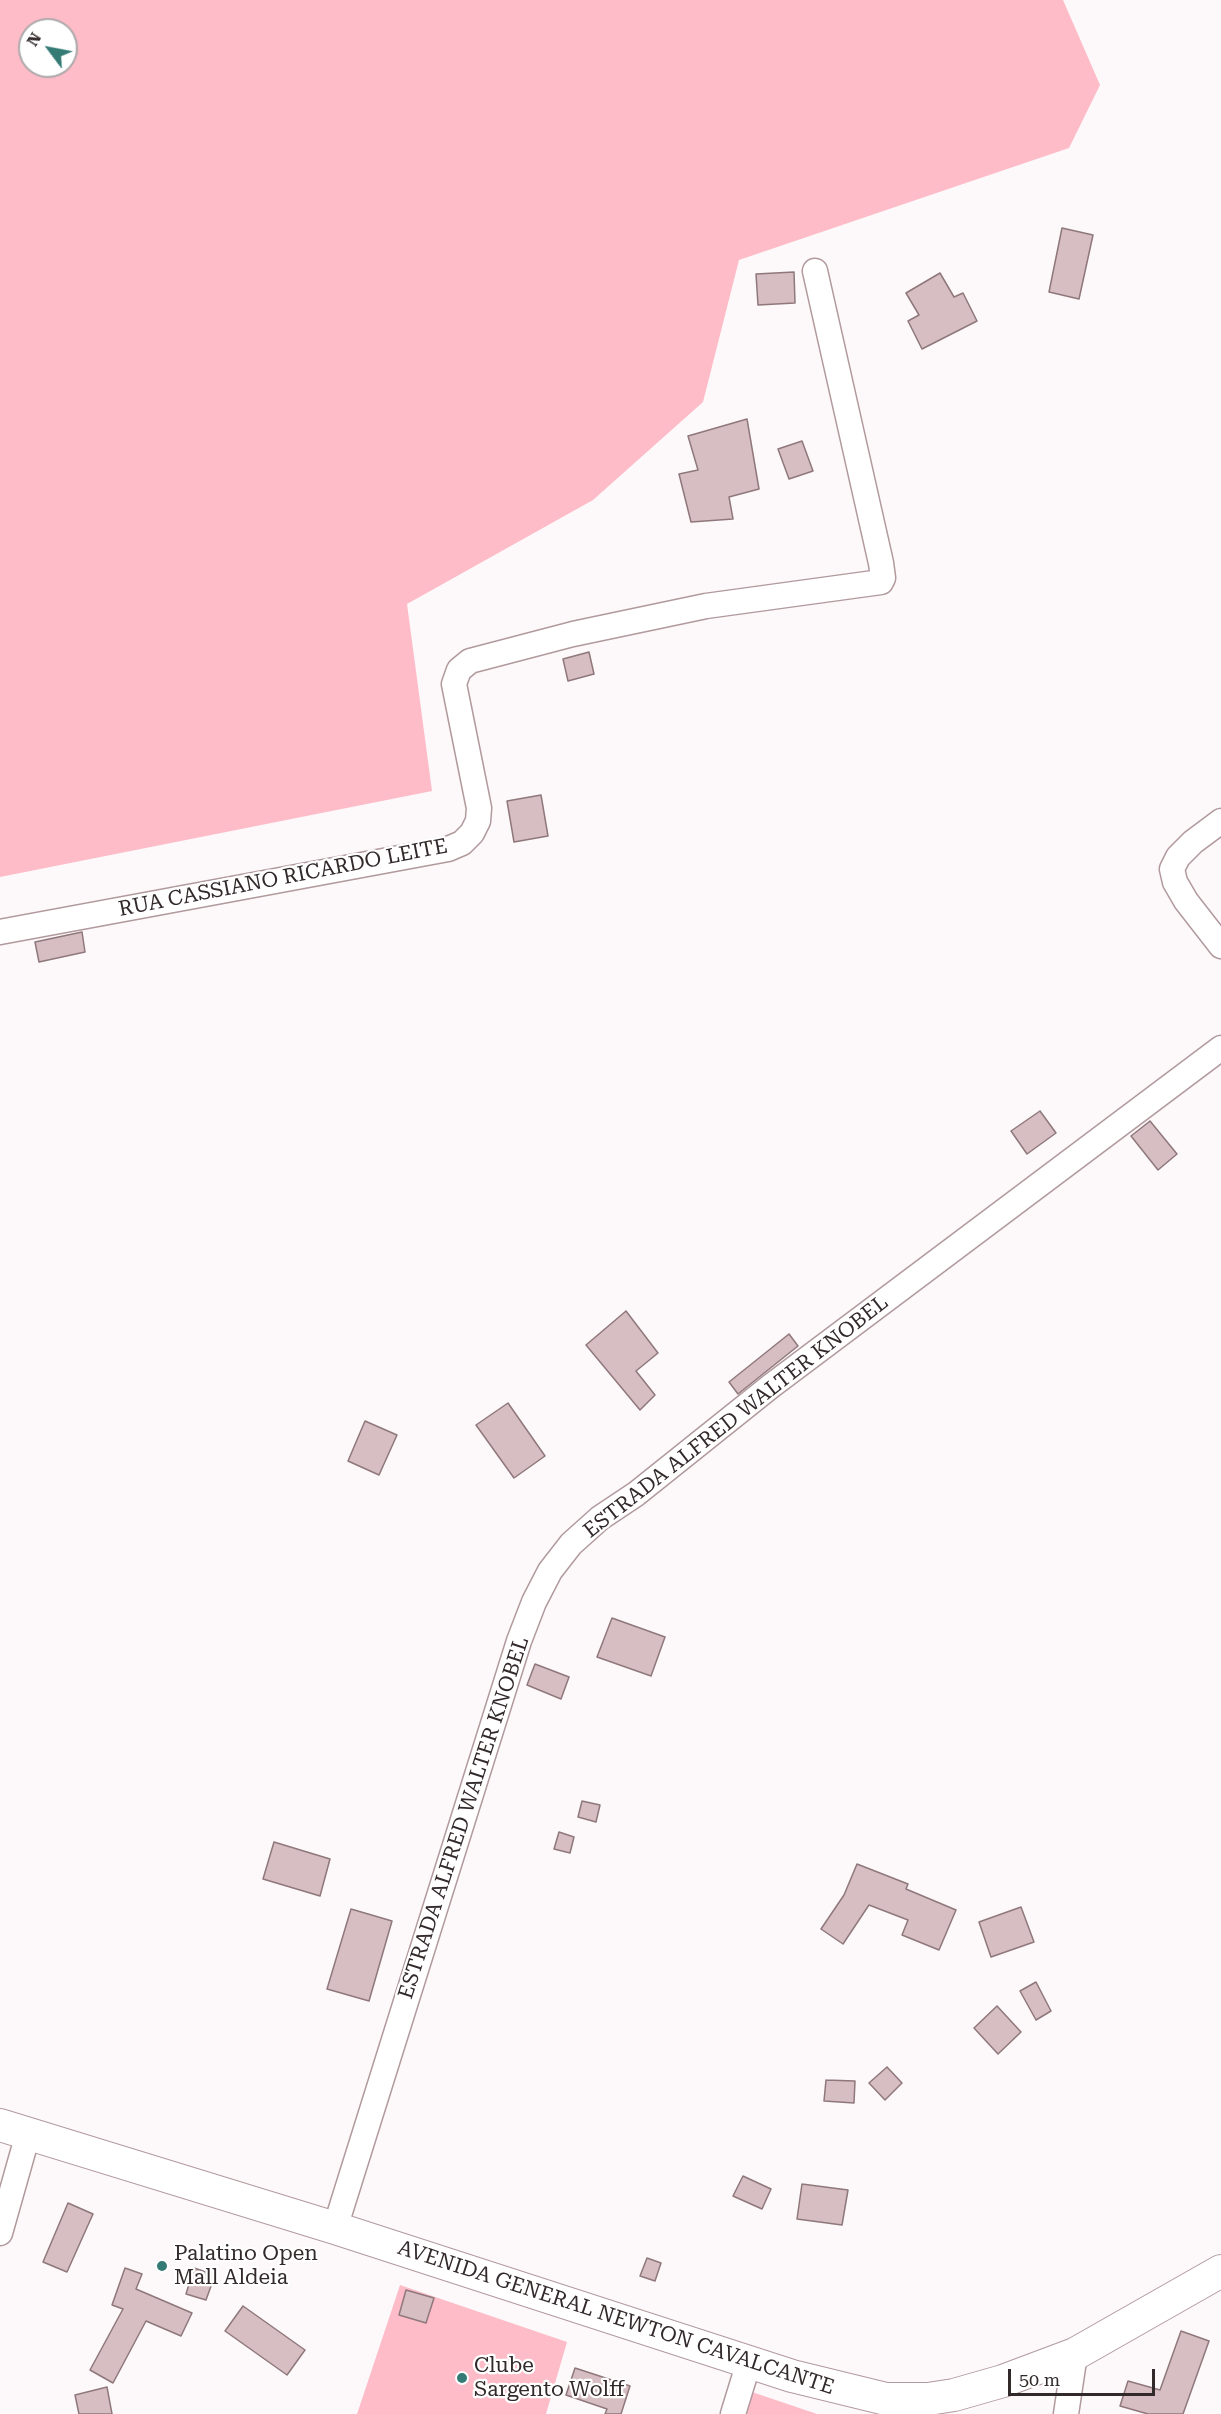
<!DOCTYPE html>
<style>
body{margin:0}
#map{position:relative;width:1221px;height:2414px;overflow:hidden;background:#fdf8f9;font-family:"Roboto Serif",serif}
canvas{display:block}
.north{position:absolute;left:18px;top:18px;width:60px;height:60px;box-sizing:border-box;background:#fff;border:2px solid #ada9aa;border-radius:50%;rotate:302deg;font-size:16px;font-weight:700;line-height:24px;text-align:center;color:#32292a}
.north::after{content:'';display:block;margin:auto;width:21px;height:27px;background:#337b74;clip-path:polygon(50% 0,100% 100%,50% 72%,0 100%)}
.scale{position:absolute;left:1008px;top:2369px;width:147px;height:27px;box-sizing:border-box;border:3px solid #32292a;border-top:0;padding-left:8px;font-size:18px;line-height:21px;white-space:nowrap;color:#32292a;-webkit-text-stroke:4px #fff;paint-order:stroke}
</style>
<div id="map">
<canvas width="1221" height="2414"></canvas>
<div class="north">N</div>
<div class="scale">50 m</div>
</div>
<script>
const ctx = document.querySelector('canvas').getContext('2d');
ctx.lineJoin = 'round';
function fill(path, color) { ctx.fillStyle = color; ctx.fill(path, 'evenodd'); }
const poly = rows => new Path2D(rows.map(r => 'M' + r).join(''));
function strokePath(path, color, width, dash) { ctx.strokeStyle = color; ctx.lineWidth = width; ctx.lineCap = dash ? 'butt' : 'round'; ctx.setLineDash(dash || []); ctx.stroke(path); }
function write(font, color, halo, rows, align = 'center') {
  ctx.font = font + ' "Roboto Serif",serif'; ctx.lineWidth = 4.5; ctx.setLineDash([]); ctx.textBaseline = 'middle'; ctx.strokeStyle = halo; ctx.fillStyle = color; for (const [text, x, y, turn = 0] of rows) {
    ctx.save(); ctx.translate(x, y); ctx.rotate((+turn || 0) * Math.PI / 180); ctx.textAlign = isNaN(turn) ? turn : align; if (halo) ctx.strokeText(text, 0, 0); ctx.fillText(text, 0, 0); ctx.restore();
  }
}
const green = poly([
 [0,0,1063,0,1100,85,1069,148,739,260,703,402,593,500,407,604,432,791,0,877],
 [30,30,66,30,66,66,30,66],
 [400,2285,567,2342,546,2414,357,2414],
 [749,2391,817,2414,742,2414]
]);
const building = poly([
 [1062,228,1093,235,1079,299,1049,292,1062,228],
 [794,272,795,303,758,305,756,274,794,272],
 [940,273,954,297,963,293,977,321,922,349,908,321,919,315,906,293,940,273],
 [747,419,759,489,729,497,733,519,691,522,679,474,698,470,688,436,747,419],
 [802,441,813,471,789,479,778,449,802,441],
 [589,652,594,674,568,681,563,659,589,652],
 [541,795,548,836,514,842,507,801,541,795],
 [82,932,85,952,39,962,35,942,82,932],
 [1040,1111,1056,1133,1027,1154,1011,1131,1040,1111],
 [1150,1121,1177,1154,1158,1170,1131,1136,1150,1121],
 [626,1311,658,1353,636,1371,655,1395,640,1410,586,1345,626,1311],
 [789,1334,798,1346,738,1394,729,1382,789,1334],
 [508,1403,545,1456,514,1478,476,1425,508,1403],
 [365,1421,397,1435,379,1475,348,1461,365,1421],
 [612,1618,665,1637,651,1676,597,1657,612,1618],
 [535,1664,569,1677,561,1699,527,1685,535,1664],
 [582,1801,600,1805,596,1822,578,1817,582,1801],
 [559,1832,574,1837,570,1853,554,1849,559,1832],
 [274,1842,330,1859,320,1896,263,1879,274,1842],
 [857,1864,908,1884,906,1889,956,1910,939,1950,902,1935,908,1920,869,1905,843,1944,821,1929,844,1895,857,1864],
 [1021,1907,1034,1942,991,1957,979,1922,1021,1907],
 [351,1909,392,1921,369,2001,327,1989,351,1909],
 [1036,1982,1051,2011,1036,2020,1020,1991,1036,1982],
 [997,2006,1021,2032,998,2054,974,2028,997,2006],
 [887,2067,902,2083,885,2100,869,2083,887,2067],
 [826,2080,855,2081,854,2103,824,2101,826,2080],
 [743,2176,771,2189,762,2209,733,2196,743,2176],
 [802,2184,848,2190,842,2225,797,2219,802,2184],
 [68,2203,93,2214,67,2272,43,2262,68,2203],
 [647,2258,661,2263,655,2281,640,2276,647,2258],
 [125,2268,142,2274,136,2289,192,2313,181,2336,146,2321,113,2383,90,2370,123,2309,112,2305,125,2268],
 [194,2268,215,2275,206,2300,186,2294,194,2268],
 [406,2290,434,2298,426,2323,399,2315,406,2290],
 [243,2306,305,2350,287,2375,225,2331,243,2306],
 [1181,2331,1209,2341,1183,2414,1148,2414,1120,2406,1128,2381,1160,2390,1181,2331],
 [575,2368,630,2386,621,2414,605,2414,607,2409,566,2395,575,2368],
 [107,2387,112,2414,79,2414,75,2395,107,2387]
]);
const minor = poly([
 [1221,821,1193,842,1178,857,1172,869,1175,882,1186,901,1221,946],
 [0,932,448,849,462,843,472,833,478,821,479,808,454,684,459,670,470,661,573,634,706,606,881,582,883,578,881,563,815,271],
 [335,2228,519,1641,534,1602,550,1571,571,1544,600,1518,636,1494,771,1386,1221,1048],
 [0,2233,28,2134],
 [733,2414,749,2362],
 [1066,2414,1075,2354]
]);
const major = poly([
 [0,2125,335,2228,792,2376,886,2399,928,2399,954,2395,1003,2381,1075,2354,1221,2271]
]);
const markers = [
 [162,2266,6,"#337b74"],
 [462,2378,6,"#337b74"]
];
const streetNames = [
 ["RUA CASSIANO RICARDO LEITE",283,878,-11],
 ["ESTRADA ALFRED WALTER KNOBEL",736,1417,-38],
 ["ESTRADA ALFRED WALTER KNOBEL",464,1818,-72],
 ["AVENIDA GENERAL NEWTON CAVALCANTE",616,2318,18]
];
const poiNames = [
 ["Palatino Open",174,2254],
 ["Mall Aldeia",174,2278],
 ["Clube",474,2366],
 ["Sargento Wolff",474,2390]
];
fill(green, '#febcc8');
fill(building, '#d6bec2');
strokePath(building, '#8f787c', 1.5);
strokePath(minor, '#b19a9e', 27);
strokePath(major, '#b19a9e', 34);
strokePath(minor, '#fff', 24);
strokePath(major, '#fff', 32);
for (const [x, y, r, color] of markers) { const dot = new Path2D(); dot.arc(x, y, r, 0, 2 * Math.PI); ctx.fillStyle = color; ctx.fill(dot); strokePath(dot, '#fff', 2); }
write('21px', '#32292a', '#fff', streetNames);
write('21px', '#32292a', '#fff', poiNames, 'left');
</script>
